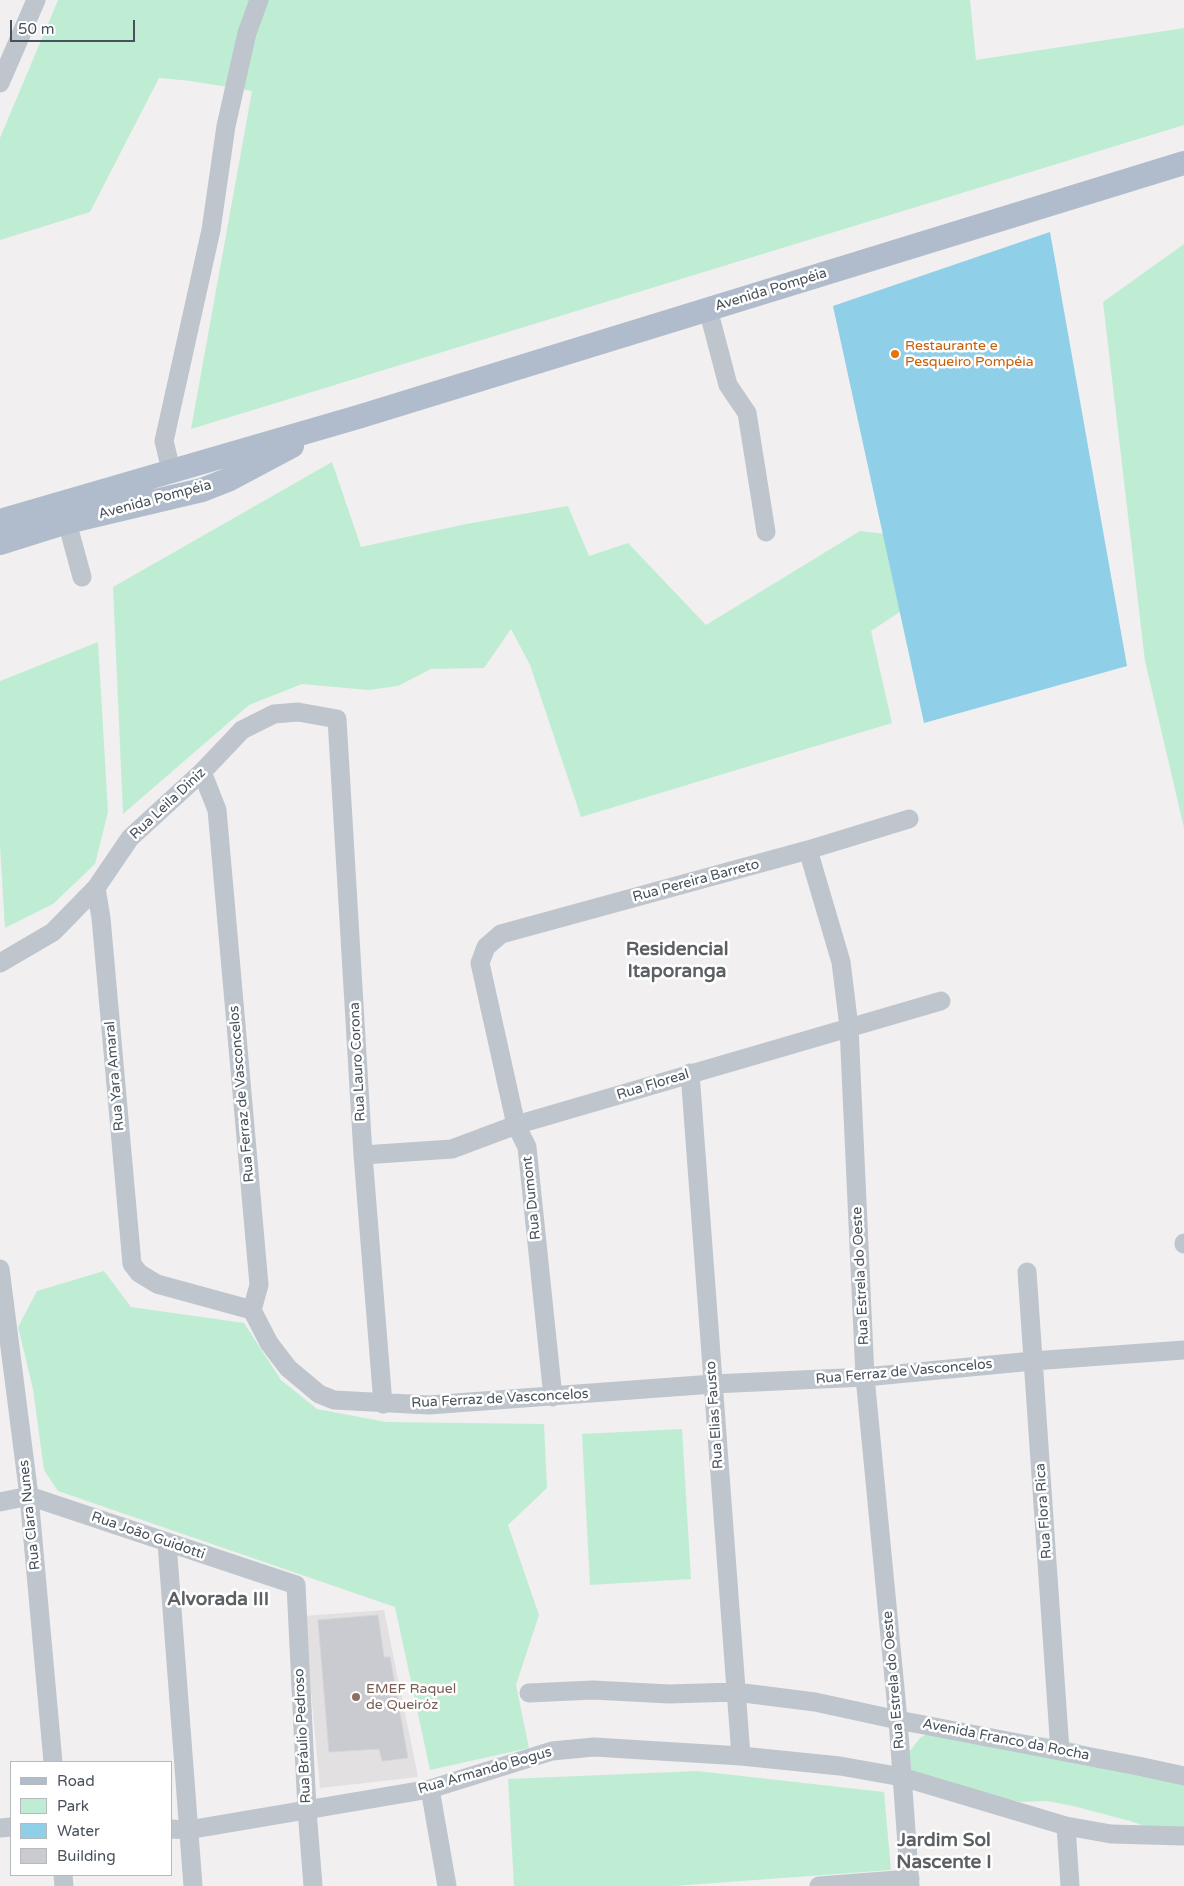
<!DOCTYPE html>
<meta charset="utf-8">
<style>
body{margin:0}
#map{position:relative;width:1184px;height:1886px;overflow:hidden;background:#f1efef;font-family:"Varela Round",sans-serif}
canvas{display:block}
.legend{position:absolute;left:10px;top:1761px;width:162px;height:115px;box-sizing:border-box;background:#fff;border:1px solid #b6b9bd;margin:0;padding:6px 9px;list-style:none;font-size:15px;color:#48515b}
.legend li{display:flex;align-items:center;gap:10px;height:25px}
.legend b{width:25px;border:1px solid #b6b9bd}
.scale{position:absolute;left:10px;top:20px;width:125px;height:22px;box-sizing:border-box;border:2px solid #48515b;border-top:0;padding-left:6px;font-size:15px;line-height:18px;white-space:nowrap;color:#48515b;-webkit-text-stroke:4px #fff;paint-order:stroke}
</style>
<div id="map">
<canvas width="1184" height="1886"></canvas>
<ul class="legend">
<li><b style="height:6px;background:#b0bccc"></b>Road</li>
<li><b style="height:14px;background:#bfedd4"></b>Park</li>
<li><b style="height:14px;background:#8fcfe7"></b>Water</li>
<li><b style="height:14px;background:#c9cbd1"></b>Building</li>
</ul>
<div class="scale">50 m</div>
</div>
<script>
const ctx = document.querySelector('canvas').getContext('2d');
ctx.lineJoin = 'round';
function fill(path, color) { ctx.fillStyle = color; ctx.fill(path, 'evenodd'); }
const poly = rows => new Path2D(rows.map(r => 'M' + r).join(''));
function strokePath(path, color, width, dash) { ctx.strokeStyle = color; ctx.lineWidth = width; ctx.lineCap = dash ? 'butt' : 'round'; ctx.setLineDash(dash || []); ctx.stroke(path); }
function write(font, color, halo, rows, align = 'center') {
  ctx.font = font + ' "Varela Round",sans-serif'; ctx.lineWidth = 5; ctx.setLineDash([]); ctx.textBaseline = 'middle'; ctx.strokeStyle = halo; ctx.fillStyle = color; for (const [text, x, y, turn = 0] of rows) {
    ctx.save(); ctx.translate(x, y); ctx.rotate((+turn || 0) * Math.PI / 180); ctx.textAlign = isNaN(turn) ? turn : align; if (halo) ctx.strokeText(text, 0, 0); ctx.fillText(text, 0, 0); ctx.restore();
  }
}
const education = poly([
 [384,1610,418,1777,320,1788,304,1616]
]);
const green = poly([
 [58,0,970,0,976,60,1184,28,1184,125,191,429,252,91,191,81,159,78,90,212,0,240,0,138],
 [1184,244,1184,828,1145,661,1103,302],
 [332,462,361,547,466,524,568,506,589,556,628,543,706,625,860,531,933,539,957,574,871,631,892,723,581,817,530,665,511,629,484,668,431,669,398,686,368,690,302,684,249,705,123,814,113,587],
 [98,642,108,812,95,864,53,904,5,928,0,846,0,681],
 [104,1271,131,1307,244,1323,281,1380,317,1409,386,1422,544,1424,547,1488,508,1525,539,1615,516,1685,529,1748,430,1770,395,1607,58,1491,44,1470,33,1389,18,1327,37,1291],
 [682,1429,691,1579,590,1585,582,1434],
 [943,1725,1049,1738,1075,1743,1184,1779,1184,1830,1156,1830,1130,1821,1073,1806,1047,1801,1021,1802,944,1787,920,1780,902,1761,920,1738],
 [697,1771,884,1792,891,1870,674,1886,514,1886,508,1779]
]);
const water = poly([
 [1050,232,1127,666,924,723,833,306]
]);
const building = poly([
 [378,1615,384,1657,390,1657,408,1758,382,1761,379,1749,329,1752,318,1620,378,1615]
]);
const minor = poly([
 [0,83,36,0],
 [708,309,728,385,747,413,766,532],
 [171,470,164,441,211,230,226,126,247,33,259,0],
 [67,522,82,577],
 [202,772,217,810,259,1285,252,1310,269,1343,288,1368,319,1394,334,1400,429,1405,713,1384,865,1377,1033,1361,1184,1350],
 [808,850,841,962,849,1027,865,1377,898,1720,910,1886],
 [96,888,101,918,132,1264,139,1273,157,1284,252,1310],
 [0,963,53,932,96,888,130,838,202,772,242,730,274,714,298,712,337,719,363,1155,383,1404],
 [690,1073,741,1756],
 [363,1155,452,1149,516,1125,941,1001],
 [1184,1243,1184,1244],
 [0,1269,29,1496,53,1762],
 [1027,1272,1060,1751],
 [553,1397,527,1147,516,1125,480,963,486,947,501,934,808,850,909,819],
 [0,1502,29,1496,296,1585,307,1810,313,1886],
 [167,1543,193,1886],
 [529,1693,593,1690,669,1694,736,1692,815,1702,898,1720,1138,1766,1184,1776],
 [430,1789,447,1886],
 [1066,1826,1070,1886],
 [0,1828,11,1827],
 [171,1829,188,1830,430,1789,552,1751,594,1747,741,1756,840,1766,902,1777,1066,1826,1111,1834,1184,1836],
 [63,1875,64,1886],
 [819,1886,910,1879]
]);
const major = poly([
 [0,521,358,417,1184,163],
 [0,543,67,522,202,490,230,479,292,446]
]);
const markers = [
 [895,354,5,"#e8710a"],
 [356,1697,5,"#8d6e63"]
];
const streetNames = [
 ["Avenida Pompéia",771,290,-17],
 ["Avenida Pompéia",155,500,-15],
 ["Rua Leila Diniz",168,804,-43],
 ["Rua Pereira Barreto",696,881,-15],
 ["Rua Lauro Corona",358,1062,-93],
 ["Rua Yara Amaral",115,1076,-95],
 ["Rua Floreal",653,1085,-17],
 ["Rua Ferraz de Vasconcelos",242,1094,-95],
 ["Rua Dumont",532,1198,-96],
 ["Rua Estrela do Oeste",861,1276,-93],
 ["Rua Ferraz de Vasconcelos",904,1372,-5],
 ["Rua Ferraz de Vasconcelos",500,1399,-3],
 ["Rua Elias Fausto",715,1415,-94],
 ["Rua Flora Rica",1044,1511,-94],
 ["Rua Clara Nunes",30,1515,-96],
 ["Rua João Guidotti",148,1536,19],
 ["Rua Estrela do Oeste",894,1680,-95],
 ["Rua Bráulio Pedroso",303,1736,-93],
 ["Avenida Franco da Rocha",1006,1740,11],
 ["Rua Armando Bogus",485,1771,-16]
];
const foodNames = [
 ["Restaurante e",905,346],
 ["Pesqueiro Pompéia",905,362]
];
const educationNames = [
 ["EMEF Raquel",366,1689],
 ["de Queiróz",366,1705]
];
const districtNames = [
 ["Residencial",677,950],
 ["Itaporanga",677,972],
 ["Alvorada III",218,1600],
 ["Jardim Sol",944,1841],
 ["Nascente I",944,1863]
];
fill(education, '#e2e0e0');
fill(green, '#bfedd4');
fill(water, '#8fcfe7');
fill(building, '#c9cbd1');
strokePath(building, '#d3d5da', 1);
strokePath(minor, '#bec5cd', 19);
strokePath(major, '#b0bccc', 24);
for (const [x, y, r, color] of markers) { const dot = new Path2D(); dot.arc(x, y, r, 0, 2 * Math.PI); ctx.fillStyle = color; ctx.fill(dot); strokePath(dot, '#fff', 2); }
write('14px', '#48515b', '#fff', streetNames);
write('14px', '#c56008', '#fff', foodNames, 'left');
write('14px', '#785e54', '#fff', educationNames, 'left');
write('bold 19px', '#5c5f63', '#fff', districtNames);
</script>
